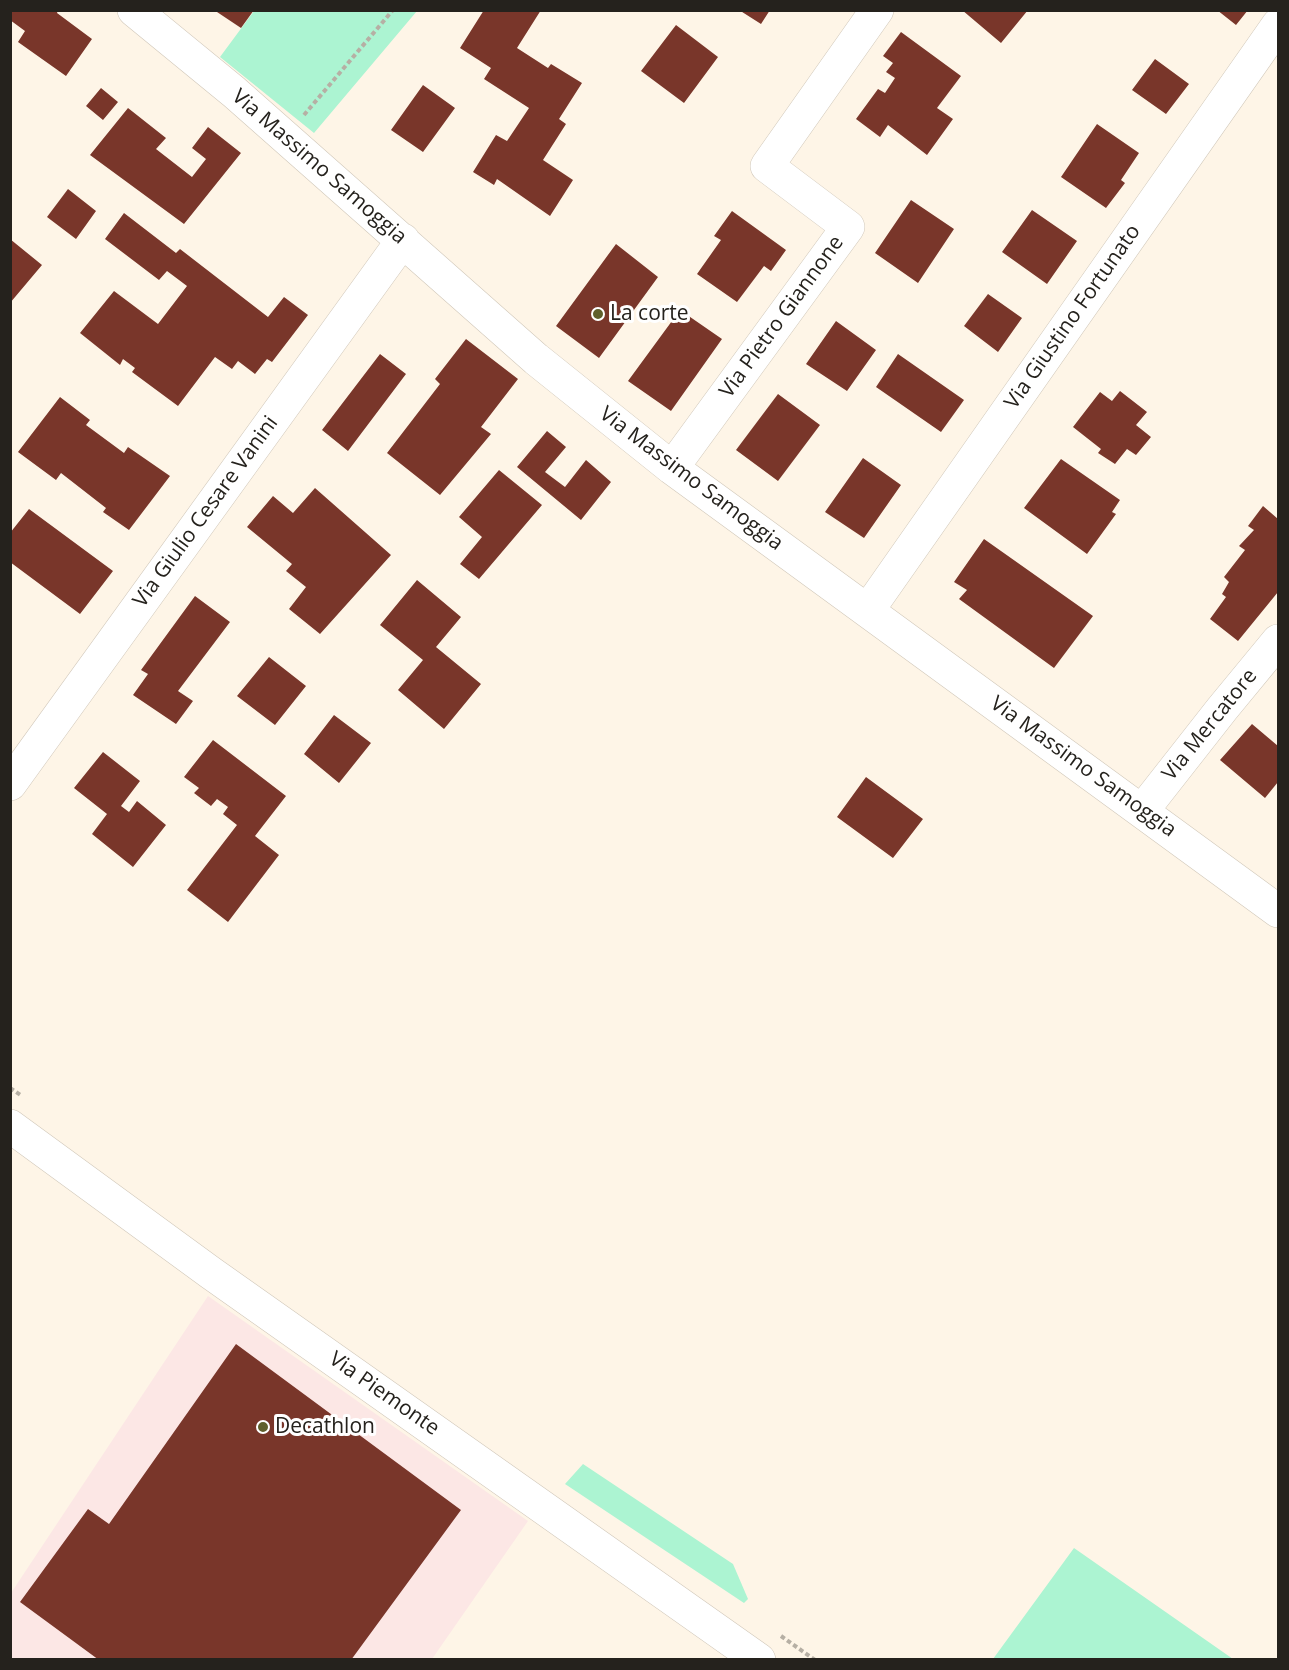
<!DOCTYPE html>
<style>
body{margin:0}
#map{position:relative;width:1289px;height:1670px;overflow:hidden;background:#fef5e7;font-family:"Open Sans",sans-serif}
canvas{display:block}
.frame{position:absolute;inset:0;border:12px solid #25221d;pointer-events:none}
</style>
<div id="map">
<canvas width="1289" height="1670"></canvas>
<div class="frame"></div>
</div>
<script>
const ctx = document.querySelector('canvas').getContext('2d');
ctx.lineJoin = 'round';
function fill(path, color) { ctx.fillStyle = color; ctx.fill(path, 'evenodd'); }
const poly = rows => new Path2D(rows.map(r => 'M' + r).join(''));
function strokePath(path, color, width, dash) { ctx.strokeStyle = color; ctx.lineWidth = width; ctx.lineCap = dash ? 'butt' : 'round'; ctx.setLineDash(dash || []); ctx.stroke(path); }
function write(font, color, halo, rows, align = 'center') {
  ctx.font = font + ' "Open Sans",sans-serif'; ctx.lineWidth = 6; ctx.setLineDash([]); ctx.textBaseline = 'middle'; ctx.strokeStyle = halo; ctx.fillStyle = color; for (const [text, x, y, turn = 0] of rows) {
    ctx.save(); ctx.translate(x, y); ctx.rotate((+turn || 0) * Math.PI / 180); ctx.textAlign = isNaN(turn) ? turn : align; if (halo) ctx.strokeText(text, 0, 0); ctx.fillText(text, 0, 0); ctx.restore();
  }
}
const commercial = poly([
 [208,1296,528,1521,432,1659,11,1660,11,1593]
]);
const green = poly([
 [254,11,254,10,417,11,314,133,220,57],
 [583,1464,733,1564,748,1599,744,1603,565,1484],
 [1074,1548,1233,1659,993,1659]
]);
const building = poly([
 [10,10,58,10,57,13,92,39,66,76,18,42,25,31,10,20],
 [214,10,254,10,241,28],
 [484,10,541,10,517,48,548,68,551,64,582,83,559,119,566,124,543,160,573,180,550,216,497,179,494,185,473,172,496,135,507,141,529,108,484,79,491,68,460,48],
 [739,10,770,10,761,24],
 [962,10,1028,10,1001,43],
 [1217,10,1248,10,1236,25],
 [676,25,718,57,684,103,641,71],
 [901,32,961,76,937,108,953,119,927,155,888,125,880,137,856,119,878,89,885,93,895,78,886,72,893,63,883,56],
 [1155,59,1189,84,1166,114,1132,90],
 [423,85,455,108,423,152,391,130],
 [101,88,118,102,103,120,86,106],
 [128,108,166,138,156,149,192,177,206,159,192,148,208,127,241,153,184,224,90,155],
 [1097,124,1139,153,1121,180,1125,183,1106,208,1061,177],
 [68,189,96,211,76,239,47,217],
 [911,200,954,229,918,283,875,253],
 [1032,210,1077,241,1047,284,1002,252],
 [732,211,786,250,771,271,764,266,737,302,697,274,721,240,714,236],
 [124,213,176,253,180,249,268,317,284,297,308,315,272,362,267,359,255,374,238,361,232,369,215,357,178,406,132,372,135,368,123,359,120,365,80,333,114,291,158,324,187,286,167,271,159,280,105,239],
 [10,239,42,265,10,303],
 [616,244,658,277,599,358,556,326],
 [988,294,1022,318,998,352,964,326],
 [680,310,722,339,671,411,628,381],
 [836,321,876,350,847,391,806,364],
 [466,339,518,379,481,427,491,434,440,495,387,453,440,384,435,379],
 [380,354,406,374,348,451,322,430],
 [898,354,964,400,941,432,876,387],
 [1120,391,1147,412,1136,425,1151,437,1136,455,1127,449,1115,464,1098,453,1101,449,1073,427,1100,392,1112,401],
 [778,394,820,425,778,481,736,450],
 [60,397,90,420,86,425,124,453,128,447,170,476,129,530,103,512,106,508,61,473,56,480,18,452],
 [547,431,566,447,545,472,565,487,586,460,611,482,581,520,517,467],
 [863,458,901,485,864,538,825,512],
 [1061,459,1120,500,1112,512,1116,514,1087,554,1024,508],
 [499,470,542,505,479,579,460,564,482,537,459,517],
 [315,488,391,555,320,634,289,609,306,587,286,571,292,564,247,527,273,496,293,513],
 [1263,506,1278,519,1278,592,1238,641,1210,619,1226,597,1222,594,1229,582,1224,577,1245,550,1239,546,1254,530,1248,526],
 [29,509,113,571,80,614,10,562,10,533],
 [984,539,1093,616,1054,668,959,599,967,590,954,582],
 [417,580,461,617,436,647,481,684,444,729,398,690,423,660,380,625],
 [195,596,230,622,178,691,193,701,176,724,133,695,148,674,141,670],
 [269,657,306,686,275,725,237,696],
 [334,715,371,743,339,783,304,754],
 [1252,724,1278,746,1278,782,1265,798,1220,760],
 [213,740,286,796,255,836,279,855,228,922,187,890,237,825,223,814,228,807,217,799,211,806,194,793,199,788,184,777],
 [103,752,140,781,121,806,129,812,137,801,166,825,133,867,92,834,107,814,74,788],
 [866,777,923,819,893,858,837,817],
 [236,1344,461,1510,351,1660,99,1660,20,1602,88,1509,109,1524]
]);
const path = poly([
 [304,115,393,10],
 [10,827,10,831],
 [10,1088,22,1096],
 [781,1636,815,1660]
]);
const minor = poly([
 [134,10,234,92,536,359,672,468,1278,911],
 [672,468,848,227,767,166,877,10],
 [868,610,1278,25],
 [10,784,403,240],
 [1142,811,1222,709,1278,641],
 [10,1126,211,1273,759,1660]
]);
const markers = [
 [598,314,6,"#5f5f2c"],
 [263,1427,6,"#5f5f2c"]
];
const streetNames = [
 ["Via Massimo Samoggia",319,167,41],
 ["Via Pietro Giannone",782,317,-54],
 ["Via Giustino Fortunato",1073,317,-55],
 ["Via Massimo Samoggia",691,479,37],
 ["Via Giulio Cesare Vanini",206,512,-54],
 ["Via Mercatore",1210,725,-51],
 ["Via Massimo Samoggia",1083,767,36],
 ["Via Piemonte",384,1394,35]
];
const poiNames = [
 ["La corte",610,314],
 ["Decathlon",275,1427]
];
fill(commercial, '#fce7e5');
fill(green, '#acf4d2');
fill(building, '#79362a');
strokePath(minor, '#d0c7b9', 34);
strokePath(path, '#b6afa4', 4, [4.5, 3]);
strokePath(minor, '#fff', 33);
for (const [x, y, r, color] of markers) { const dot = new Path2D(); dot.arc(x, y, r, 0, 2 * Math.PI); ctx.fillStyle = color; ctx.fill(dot); strokePath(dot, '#fff', 2); }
write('21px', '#25221d', '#fff', streetNames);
write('21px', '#25221d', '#fff', poiNames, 'left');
</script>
